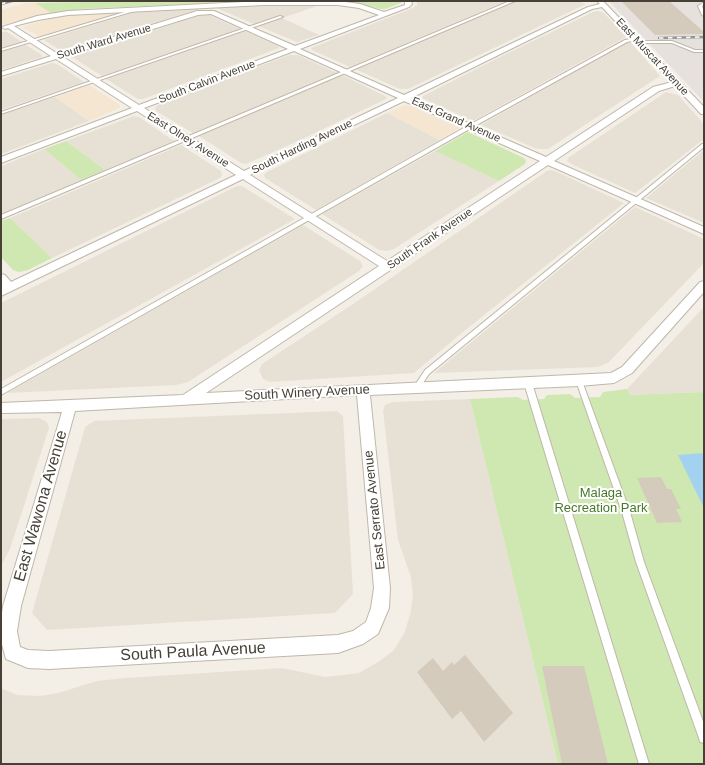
<!DOCTYPE html>
<style>
body{margin:0}
#map{position:relative;width:705px;height:765px;overflow:hidden;background:#f3efe7;font-family:Arial,sans-serif}
canvas{display:block}
.frame{position:absolute;inset:0;border:2px solid #464036;pointer-events:none}
</style>
<div id="map">
<canvas width="705" height="765"></canvas>
<div class="frame"></div>
</div>
<script>
const ctx = document.querySelector('canvas').getContext('2d');
ctx.lineJoin = 'round';
function fill(path, color) { ctx.fillStyle = color; ctx.fill(path, 'evenodd'); }
const poly = rows => new Path2D(rows.map(r => 'M' + r).join(''));
function strokePath(path, color, width, dash) { ctx.strokeStyle = color; ctx.lineWidth = width; ctx.lineCap = dash ? 'butt' : 'round'; ctx.setLineDash(dash || []); ctx.stroke(path); }
function write(font, color, halo, rows, align = 'center') {
  ctx.font = font + ' Arial,sans-serif'; ctx.lineWidth = 4; ctx.setLineDash([]); ctx.textBaseline = 'middle'; ctx.strokeStyle = halo; ctx.fillStyle = color; for (const [text, x, y, turn = 0] of rows) {
    ctx.save(); ctx.translate(x, y); ctx.rotate((+turn || 0) * Math.PI / 180); ctx.textAlign = isNaN(turn) ? turn : align; if (halo) ctx.strokeText(text, 0, 0); ctx.fillText(text, 0, 0); ctx.restore();
  }
}
const residential = poly([
 [417,1,506,1,350,67,312,50,311,48,413,8,417,5],
 [516,1,577,1,586,4,408,89,400,89,355,69],
 [320,5,282,18,319,35,297,42,258,26,281,18,278,17,254,24,214,7],
 [203,8,68,49,60,50,44,40,138,11],
 [598,11,604,13,626,37,473,121,422,98,423,96,500,57,593,12],
 [201,15,209,15,240,29,102,76,72,57],
 [245,31,278,46,279,48,143,99,138,99,106,79],
 [1,32,7,32,22,42,1,48],
 [630,42,660,76,548,149,537,149,481,125,625,43],
 [26,45,42,55,42,57,1,70,1,52],
 [289,55,298,55,337,73,193,133,156,111,155,108,158,105],
 [52,63,57,64,84,82,1,110,1,79],
 [342,75,387,97,386,99,298,141,246,164,241,163,199,136],
 [666,92,678,95,704,124,704,139,635,193,571,164,567,161,568,158],
 [55,97,89,121,1,154,1,115],
 [387,113,440,140,316,210,265,178,264,175,267,172],
 [134,116,139,117,174,141,105,170,66,141],
 [181,145,221,171,222,175,220,178,52,258,10,218],
 [44,149,81,180,1,214,1,166],
 [704,150,704,223,646,198,681,169],
 [435,151,499,181,394,249,387,251,379,250,322,214],
 [551,170,555,171,624,203,463,332,414,373,270,382,263,379,259,370,262,364,353,304,547,171],
 [237,186,242,186,295,219,1,382,1,303],
 [635,207,704,239,704,263,608,363,598,367,434,373],
 [303,225,360,261,363,266,359,271,188,382,176,385,7,393],
 [704,307,704,392,630,395,627,389],
 [470,399,558,764,1,764,1,688,17,695,40,696,58,693,97,681,125,678,282,668,325,677,359,673,378,662,393,651,404,634,410,615,413,596,411,577,398,540,383,411,385,405,392,402],
 [337,411,343,416,353,594,335,613,47,630,32,613,85,427,94,421],
 [39,418,47,422,49,428,10,549,1,566,1,419]
]);
const commercial = poly([
 [26,3,35,3,51,13,1,25,1,10],
 [126,11,40,37,22,27,47,19,68,15],
 [89,85,120,105,120,108,89,121,55,97],
 [405,105,411,106,460,128,440,140,387,113]
]);
const industrial = poly([
 [609,1,704,1,704,102]
]);
const green = poly([
 [143,1,253,1,82,9,51,13,35,3],
 [346,1,400,1,401,3,385,9,381,9],
 [468,132,524,158,526,161,525,164,499,181,435,151],
 [66,141,105,170,81,180,44,149],
 [10,218,52,258,28,270,19,272,13,270,1,257,1,221],
 [627,389,630,395,704,392,704,764,558,764,470,399,518,397,523,400,544,399,547,395,570,394,575,398,600,397,603,392]
]);
const water = poly([
 [704,453,704,508,678,455]
]);
const building = poly([
 [621,1,669,1,704,32,704,34,655,35],
 [661,477,667,489,671,489,681,509,676,509,682,522,657,523,637,478],
 [465,655,513,713,484,742,461,711,452,719,417,672,433,658,443,671,452,662,454,665],
 [542,666,584,666,608,764,562,764]
]);
const lane = poly([
 [510,1,515,1,1,219,1,215,510,1],
 [704,2,704,5,702,6,704,11,704,16,702,15,698,6,704,2],
 [138,8,141,9,1,51,1,49,138,8],
 [280,16,283,17,1,114,1,112,280,16],
 [636,38,637,40,627,42,473,127,1,395,1,389,469,125,625,40,636,38],
 [638,41,672,41,695,50,704,50,704,52,694,52,672,43,637,43,637,41,638,41],
 [702,144,704,144,704,147,429,374,419,389,415,389,413,387,415,385,425,370,702,144],
 [579,378,581,379,582,381,630,512,644,562,704,724,704,743,700,742,699,738,636,562,622,512,576,381,577,379,579,378],
 [528,380,530,381,532,383,649,764,639,764,524,383,526,381,528,380]
]);
const street = poly([
 [264,1,338,1,360,4,384,12,405,5,405,1,411,1,412,4,409,7,300,49,404,95,588,7,600,4,597,1,603,1,704,107,704,114,701,114,675,86,659,91,554,161,704,227,704,234,548,165,206,393,611,373,622,367,700,282,704,281,704,292,632,373,614,383,579,386,370,395,390,588,389,608,378,634,363,644,338,653,49,669,28,668,6,659,1,641,1,620,3,606,62,412,1,413,1,403,183,395,379,266,243,179,1,296,1,287,2,287,1,285,1,274,5,275,11,282,236,175,137,111,1,163,1,157,132,108,56,59,1,76,1,72,51,56,8,28,5,29,2,27,37,16,68,11,264,1],
 [264,5,338,5,359,8,379,15,295,46,214,11,197,11,58,54,14,26,38,20,68,15,264,5],
 [602,7,672,82,653,87,546,157,411,98,592,9,602,7],
 [211,14,288,49,139,105,63,57,198,15,211,14],
 [294,51,398,98,244,171,144,108,294,51],
 [404,101,540,161,387,261,250,175,404,101],
 [357,395,374,588,371,608,366,622,353,631,338,635,49,651,28,650,20,647,17,631,21,606,75,411,357,395]
]);
const rail = poly([
 [1,4,12,1],
 [659,38,704,37]
]);
const farStreetnames = [
 ["South Ward Avenue",104,42,-17],
 ["East Muscat Avenue",652,57,47],
 ["South Calvin Avenue",207,82,-21],
 ["East Grand Avenue",456,120,24],
 ["East Olney Avenue",188,140,32],
 ["South Harding Avenue",302,147,-26],
 ["South Frank Avenue",430,239,-34]
];
const streetNames = [
 ["South Winery Avenue",307,393,-3],
 ["East Serrato Avenue",375,510,-96]
];
const parkNames = [
 ["Malaga",601,493],
 ["Recreation Park",601,508]
];
const nearStreetnames = [
 ["East Wawona Avenue",41,506,-74],
 ["South Paula Avenue",193,652,-3]
];
fill(residential, '#e7e1d5');
fill(commercial, '#f5e6d2');
fill(industrial, '#e6e1dc');
fill(green, '#cfe7b0');
fill(water, '#a3d2f0');
fill(building, '#d5cbbc');
strokePath(lane, '#bfb7a9', 2);
strokePath(street, '#bfb7a9', 2);
fill(lane, '#fff');
fill(street, '#fff');
strokePath(rail, '#969696', 2.5);
strokePath(rail, '#fff', 1.5, [4.5]);
write('11px', '#464036', '#fff', farStreetnames);
write('13px', '#464036', '#fff', streetNames);
write('13px', '#487829', '#fff', parkNames);
write('16px', '#464036', '#fff', nearStreetnames);
</script>
